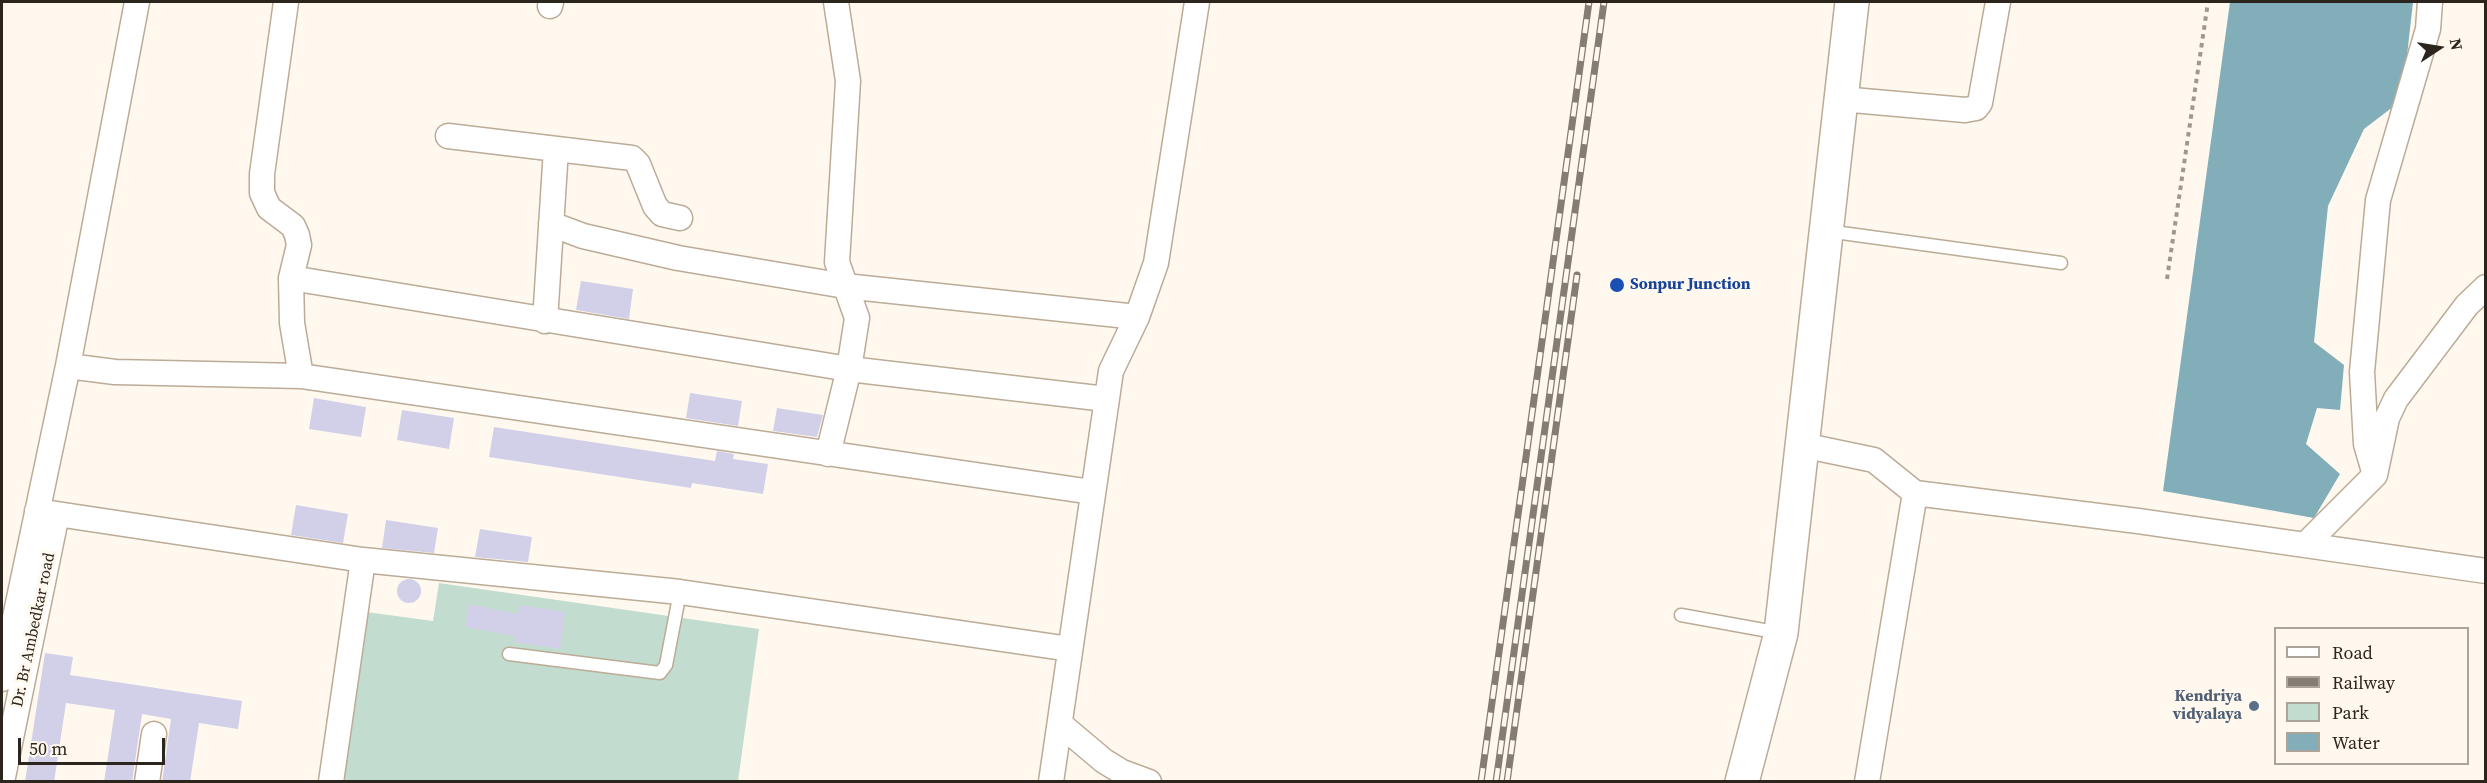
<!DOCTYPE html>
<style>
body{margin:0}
#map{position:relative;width:2487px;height:783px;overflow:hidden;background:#fff8ef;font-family:"Source Serif 4",serif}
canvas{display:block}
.frame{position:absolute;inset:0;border:3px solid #2b251d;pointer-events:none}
.legend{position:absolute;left:2274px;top:627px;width:195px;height:138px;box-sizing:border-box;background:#fff8ef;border:2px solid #aaa49b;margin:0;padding:8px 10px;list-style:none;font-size:18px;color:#2b251d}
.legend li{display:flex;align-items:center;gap:12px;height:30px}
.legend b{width:30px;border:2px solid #aaa49b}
.north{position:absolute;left:2409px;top:18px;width:60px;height:60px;-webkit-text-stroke:4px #fff8ef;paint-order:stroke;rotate:78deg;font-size:16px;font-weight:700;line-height:24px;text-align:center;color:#2b251d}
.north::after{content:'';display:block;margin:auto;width:21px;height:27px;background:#2b251d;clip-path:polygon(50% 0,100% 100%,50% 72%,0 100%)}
.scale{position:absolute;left:18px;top:738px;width:147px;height:27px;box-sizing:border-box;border:3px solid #2b251d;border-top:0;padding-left:8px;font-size:18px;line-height:21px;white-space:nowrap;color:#2b251d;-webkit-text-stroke:4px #fff8ef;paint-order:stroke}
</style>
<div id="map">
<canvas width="2487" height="783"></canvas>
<div class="frame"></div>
<ul class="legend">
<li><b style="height:8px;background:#fff"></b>Road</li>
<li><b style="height:8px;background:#837d74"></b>Railway</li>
<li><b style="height:16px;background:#c2dccf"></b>Park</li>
<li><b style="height:16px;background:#82aeb9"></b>Water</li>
</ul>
<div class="north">N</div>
<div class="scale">50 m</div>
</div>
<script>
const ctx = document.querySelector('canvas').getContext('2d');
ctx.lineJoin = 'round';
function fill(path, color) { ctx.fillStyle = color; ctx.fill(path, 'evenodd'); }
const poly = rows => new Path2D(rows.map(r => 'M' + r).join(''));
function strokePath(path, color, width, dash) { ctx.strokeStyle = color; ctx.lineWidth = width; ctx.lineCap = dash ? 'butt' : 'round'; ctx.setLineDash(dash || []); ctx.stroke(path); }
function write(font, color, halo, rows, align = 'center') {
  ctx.font = font + ' "Source Serif 4",serif'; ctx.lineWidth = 6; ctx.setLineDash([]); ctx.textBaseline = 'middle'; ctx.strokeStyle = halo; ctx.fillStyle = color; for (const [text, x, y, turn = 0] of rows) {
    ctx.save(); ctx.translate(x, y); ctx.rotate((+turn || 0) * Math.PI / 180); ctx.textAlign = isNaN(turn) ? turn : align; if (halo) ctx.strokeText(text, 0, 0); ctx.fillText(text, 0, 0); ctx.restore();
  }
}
const green = poly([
 [439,583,759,629,738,781,342,782,366,612,433,621]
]);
const water = poly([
 [2230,2,2413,2,2402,100,2364,129,2328,206,2314,342,2344,365,2340,410,2317,408,2306,444,2340,474,2314,518,2163,491]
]);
const building = poly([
 [581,281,633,289,629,319,576,310],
 [690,393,742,401,738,426,686,418],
 [314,398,366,407,361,437,309,429],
 [777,408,823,415,817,437,773,431],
 [402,410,454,418,449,449,397,440],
 [494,427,715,461,717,451,734,454,733,459,768,464,763,494,692,483,691,488,489,457],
 [296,505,348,514,343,543,291,535],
 [386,520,438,528,434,553,382,548],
 [480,529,532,537,528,562,475,557],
 '397 591a12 12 0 1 1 24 0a12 12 0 1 1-24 0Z',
 [469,604,518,614,519,605,565,612,560,649,514,642,515,636,465,627],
 [45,653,73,657,70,675,242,701,238,729,199,723,190,782,162,782,171,719,142,714,132,782,104,782,115,710,66,703,54,782,25,782]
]);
const path = poly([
 [2167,279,2208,2]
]);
const lane = poly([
 [1827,231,2061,263],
 [1681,615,1780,633],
 [509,654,660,673,666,665,680,592]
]);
const street = poly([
 [286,2,262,174,262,193,269,208,293,226,297,235,299,245,291,278],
 [550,6,551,2],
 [1841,99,1965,110,1976,108,1980,103,1998,2],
 [448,136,632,158,638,164,655,206,662,214,680,218],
 [551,224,583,236,678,258,845,286,1137,317],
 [545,321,556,149],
 [68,366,115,372,301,376,1092,492],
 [301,376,292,323,291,278,849,369,1106,399],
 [1802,445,1874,460,1915,493,2138,521,2486,571],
 [828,454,849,369,857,318,837,262,848,81,836,2],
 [2375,475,2366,444,2362,372,2378,200,2428,29,2430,2],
 [37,511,363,560,680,592,1070,649],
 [2305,545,2375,475,2387,418,2396,399,2467,305,2486,287],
 [2,679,68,366,137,2],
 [1060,724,1104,761,1122,772,1149,782],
 [2,782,57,514],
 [147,782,154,734],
 [331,782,363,560],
 [1051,782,1111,371,1137,317,1156,263,1197,2],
 [1867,782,1915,493]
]);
const secondary = poly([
 [1742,782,1781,633,1852,2]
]);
const rail = poly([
 [1481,782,1589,2],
 [1496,782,1604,2],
 [1507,782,1577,275]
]);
const markers = [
 [1617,285,8,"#1a4fb4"],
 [2254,706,6,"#5c6f8a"]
];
const transitNames = [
 ["Sonpur Junction",1630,285]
];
const streetNames = [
 ["Dr. Br Ambedkar road",34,630,-78]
];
const serviceNames = [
 ["Kendriya",2242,697],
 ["vidyalaya",2242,715]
];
fill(green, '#c2dccf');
fill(water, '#82aeb9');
fill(building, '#d2d0e9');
strokePath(lane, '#bcab97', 15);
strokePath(street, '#bcab97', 27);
strokePath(secondary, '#bcab97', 36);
strokePath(path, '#9e988f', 4, [4.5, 4.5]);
strokePath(lane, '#fff', 12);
strokePath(street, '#fff', 24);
strokePath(secondary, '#fff', 33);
strokePath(rail, '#837d74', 7);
strokePath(rail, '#fff8ef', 4.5, [14]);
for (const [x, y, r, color] of markers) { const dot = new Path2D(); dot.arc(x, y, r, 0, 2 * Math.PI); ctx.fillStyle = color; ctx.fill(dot); strokePath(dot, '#fff8ef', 2); }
write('bold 16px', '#164399', '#fff8ef', transitNames, 'left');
write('16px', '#2b251d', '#fff8ef', streetNames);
write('bold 16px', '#4e5e75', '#fff8ef', serviceNames, 'right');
</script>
